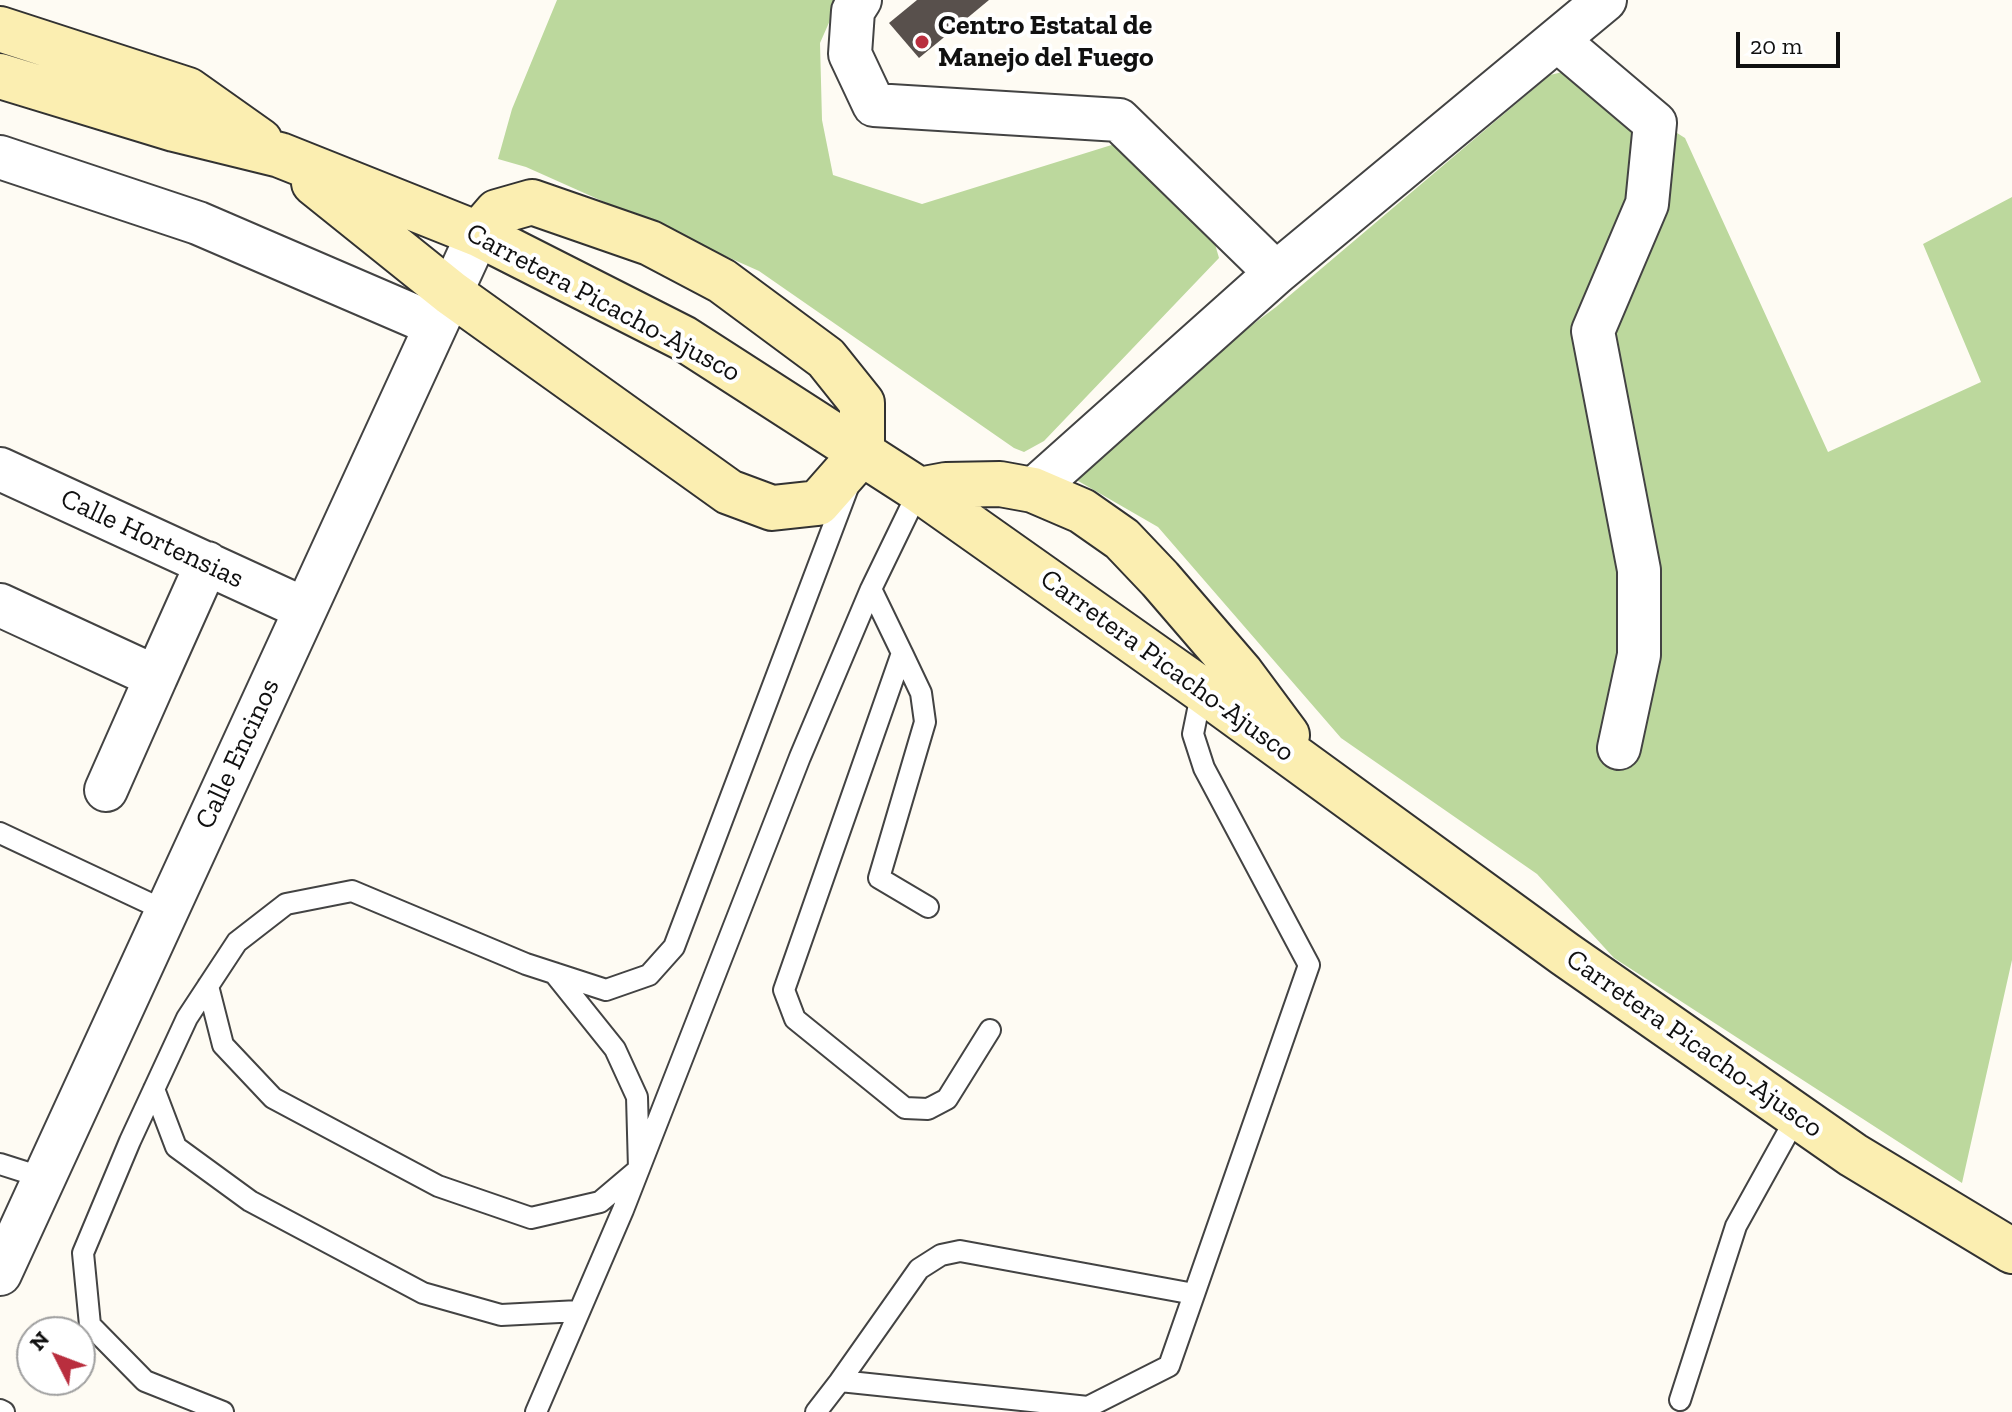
<!DOCTYPE html>
<style>
body{margin:0}
#map{position:relative;width:2012px;height:1412px;overflow:hidden;background:#fefbf3;font-family:"Zilla Slab",serif}
canvas{display:block}
.north{position:absolute;left:16px;top:1316px;width:80px;height:80px;box-sizing:border-box;background:#fff;border:2px solid #9f9f9f;border-radius:50%;rotate:312deg;font-size:22px;font-weight:700;line-height:32px;text-align:center;color:#101010}
.north::after{content:'';display:block;margin:auto;width:28px;height:36px;background:#b92e3e;clip-path:polygon(50% 0,100% 100%,50% 72%,0 100%)}
.scale{position:absolute;left:1736px;top:32px;width:104px;height:36px;box-sizing:border-box;border:4px solid #101010;border-top:0;padding-left:10px;font-size:24px;line-height:28px;white-space:nowrap;color:#101010;-webkit-text-stroke:6px #fff;paint-order:stroke}
</style>
<div id="map">
<canvas width="2012" height="1412"></canvas>
<div class="north">N</div>
<div class="scale">20 m</div>
</div>
<script>
const ctx = document.querySelector('canvas').getContext('2d');
ctx.lineJoin = 'round';
function fill(path, color) { ctx.fillStyle = color; ctx.fill(path, 'evenodd'); }
const poly = rows => new Path2D(rows.map(r => 'M' + r).join(''));
function strokePath(path, color, width, dash) { ctx.strokeStyle = color; ctx.lineWidth = width; ctx.lineCap = dash ? 'butt' : 'round'; ctx.setLineDash(dash || []); ctx.stroke(path); }
function write(font, color, halo, rows, align = 'center') {
  ctx.font = font + ' "Zilla Slab",serif'; ctx.lineWidth = 8; ctx.setLineDash([]); ctx.textBaseline = 'middle'; ctx.strokeStyle = halo; ctx.fillStyle = color; for (const [text, x, y, turn = 0] of rows) {
    ctx.save(); ctx.translate(x, y); ctx.rotate((+turn || 0) * Math.PI / 180); ctx.textAlign = isNaN(turn) ? turn : align; if (halo) ctx.strokeText(text, 0, 0); ctx.fillText(text, 0, 0); ctx.restore();
  }
}
const forest = poly([
 [557,0,839,0,820,43,822,120,833,175,922,204,1118,143,1215,244,1219,258,1044,441,1024,452,1014,448,759,271,526,167,498,159,512,109],
 [1575,69,1685,138,1828,452,1981,382,1923,244,2012,197,2012,960,1962,1183,1614,958,1537,874,1341,738,1158,527,1073,478,1115,428,1276,307,1550,75]
]);
const building = poly([
 [917,0,989,0,919,58,889,23]
]);
const service = poly([
 [871,589,902,653,784,990,795,1019,905,1108,928,1109,947,1099,990,1030],
 [902,653,921,693,925,722,879,878,928,907],
 [0,833,166,911],
 [208,986,223,1045,273,1098,438,1186,531,1218,600,1202,639,1169,637,1097,615,1049,554,973],
 [154,1089,176,1147,250,1201,423,1293,501,1315,579,1311],
 [0,1164,44,1178],
 [840,1381,919,1269,941,1255,960,1251,1194,1294],
 [1680,1400,1736,1226,1797,1116],
 [0,1410,4,1412],
 [223,1412,145,1381,90,1325,83,1253,130,1141,187,1018,237,942,286,904,352,891,526,964,606,990,649,975,674,947,847,490],
 [536,1412,623,1210,800,757,871,589,919,490],
 [816,1412,840,1381,1088,1407,1169,1366,1309,965,1204,768,1193,734,1202,690]
]);
const minor = poly([
 [860,0,853,11,850,54,874,105,1119,120,1276,273],
 [1557,40,1655,123,1647,204,1593,331,1639,570,1639,655,1619,748],
 [0,157,198,223,435,325],
 [0,469,305,609],
 [1033,490,1276,273,1605,0],
 [0,605,156,677,207,563],
 [106,790,156,677],
 [0,1274,478,234]
]);
const secondary = poly([
 [0,29,188,90,260,141],
 [0,76,174,129,280,155,478,234,683,338,919,490,1202,690,1565,954,1853,1155,2012,1251],
 [314,183,451,293,729,492,772,508,818,503,862,453,862,403,826,358,722,281,650,243,532,202,497,212,478,234],
 [919,490,946,485,1000,484,1033,490,1082,511,1122,539,1160,579,1241,673,1287,735]
]);
const markers = [
 [922,42,8,"#b92e3e"]
];
const poiNames = [
 ["Centro Estatal de",938,26],
 ["Manejo del Fuego",938,58]
];
const streetNames = [
 ["Carretera Picacho-Ajusco",603,303,28],
 ["Calle Hortensias",152,539,25],
 ["Carretera Picacho-Ajusco",1167,666,36],
 ["Calle Encinos",238,754,-65],
 ["Carretera Picacho-Ajusco",1694,1044,35]
];
fill(forest, '#bcd89d');
fill(building, '#58504c');
strokePath(service, '#434343', 24);
strokePath(minor, '#434343', 46);
strokePath(secondary, '#323232', 48);
strokePath(service, '#fff', 20);
strokePath(minor, '#fff', 42);
strokePath(secondary, '#fbeeb1', 44);
for (const [x, y, r, color] of markers) { const dot = new Path2D(); dot.arc(x, y, r, 0, 2 * Math.PI); ctx.fillStyle = color; ctx.fill(dot); strokePath(dot, '#fff', 3); }
write('bold 28px', '#101010', '#fff', poiNames, 'left');
write('28px', '#101010', '#fff', streetNames);
</script>
